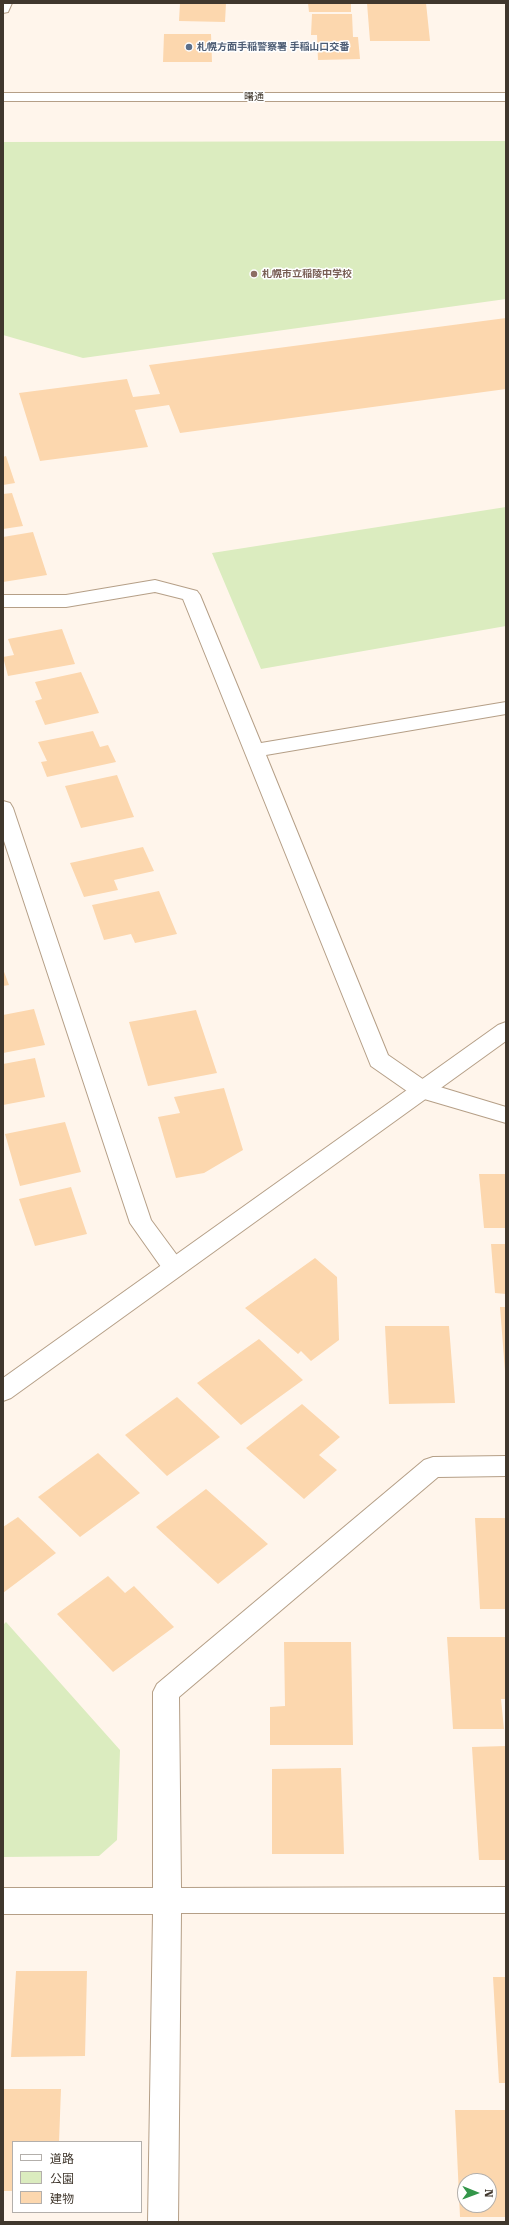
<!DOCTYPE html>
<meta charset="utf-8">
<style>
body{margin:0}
#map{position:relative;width:509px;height:2225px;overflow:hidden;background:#fff5eb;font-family:"Roboto Serif","Noto Sans JP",serif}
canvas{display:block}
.frame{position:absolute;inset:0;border:4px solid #40372d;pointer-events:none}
.legend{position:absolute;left:12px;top:2141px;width:130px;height:72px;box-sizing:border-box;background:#fff;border:1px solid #b3afab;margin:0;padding:5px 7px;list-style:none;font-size:12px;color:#40372d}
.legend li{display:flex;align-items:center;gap:8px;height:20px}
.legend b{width:20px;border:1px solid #b3afab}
.north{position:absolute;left:457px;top:2173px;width:40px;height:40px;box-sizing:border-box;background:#fff;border:1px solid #b3afab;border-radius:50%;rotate:91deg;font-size:11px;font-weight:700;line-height:16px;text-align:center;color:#40372d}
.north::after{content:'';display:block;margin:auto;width:14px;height:18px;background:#33964a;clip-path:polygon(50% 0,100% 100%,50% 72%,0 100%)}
</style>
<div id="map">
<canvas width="509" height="2225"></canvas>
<div class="frame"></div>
<ul class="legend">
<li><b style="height:5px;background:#fff"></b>道路</li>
<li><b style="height:11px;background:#dbecbf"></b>公園</li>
<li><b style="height:11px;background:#fcd7ae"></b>建物</li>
</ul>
<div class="north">N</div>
</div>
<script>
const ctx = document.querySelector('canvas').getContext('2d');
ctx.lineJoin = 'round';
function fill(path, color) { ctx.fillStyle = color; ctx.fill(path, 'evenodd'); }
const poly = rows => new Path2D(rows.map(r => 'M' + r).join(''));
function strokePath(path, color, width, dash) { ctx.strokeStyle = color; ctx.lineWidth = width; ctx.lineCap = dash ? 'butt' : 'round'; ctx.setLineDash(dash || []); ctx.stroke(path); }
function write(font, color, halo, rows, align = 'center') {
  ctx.font = font + ' "Roboto Serif","Noto Sans JP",serif'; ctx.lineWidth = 3; ctx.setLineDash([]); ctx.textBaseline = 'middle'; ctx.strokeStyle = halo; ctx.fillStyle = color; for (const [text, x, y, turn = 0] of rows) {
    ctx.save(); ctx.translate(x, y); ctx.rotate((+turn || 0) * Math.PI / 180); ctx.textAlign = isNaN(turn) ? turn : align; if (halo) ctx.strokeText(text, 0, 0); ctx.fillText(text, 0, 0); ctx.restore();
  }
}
const green = poly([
 [506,141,506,299,83,358,3,335,3,142],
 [506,507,506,626,261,669,212,553],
 [6,1622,120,1750,117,1840,99,1856,3,1857,3,1625]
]);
const building = poly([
 [180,3,226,3,225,22,179,21],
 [308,3,351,3,351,12,309,12],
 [367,3,426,3,430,41,370,41],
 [312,14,352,14,353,37,358,37,360,59,318,60,317,35,311,35],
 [164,34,211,34,212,62,163,62],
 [506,318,506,389,180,433,169,405,135,410,148,447,40,461,19,393,127,379,133,397,160,394,149,365],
 [6,456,15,483,3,485,3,457],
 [12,493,23,526,3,529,3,494],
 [33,532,47,575,3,582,3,537],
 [62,629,75,664,8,676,3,657,14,655,8,639],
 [81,672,99,713,45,725,35,701,42,699,35,682],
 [93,731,100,747,108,745,116,762,47,777,41,762,47,761,38,742],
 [117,775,134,817,81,828,65,786],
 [143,847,154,871,114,880,118,890,84,897,70,863],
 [159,891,177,934,135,943,131,934,104,940,92,905],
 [3,969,9,985,3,986],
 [34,1009,45,1045,3,1053,3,1015],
 [196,1010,217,1073,148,1086,129,1022],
 [35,1058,45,1097,3,1105,3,1064],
 [224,1088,243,1150,204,1173,176,1178,158,1117,180,1113,174,1097],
 [65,1122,81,1172,20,1186,5,1134],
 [479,1174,506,1174,506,1228,484,1228],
 [71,1187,87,1234,35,1246,19,1199],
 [491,1244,506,1244,506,1294,495,1293],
 [315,1258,337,1277,339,1340,311,1361,301,1351,298,1354,245,1308],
 [500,1307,506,1307,506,1371,505,1371],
 [385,1326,449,1326,455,1403,389,1404],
 [259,1339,303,1380,241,1425,197,1383],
 [177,1397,220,1437,167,1476,125,1435],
 [302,1404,340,1437,319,1455,337,1470,304,1499,246,1448],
 [98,1453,140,1493,80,1537,38,1497],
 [206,1489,268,1544,218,1584,156,1527],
 [18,1517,56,1553,3,1593,3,1527],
 [475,1518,506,1518,506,1609,480,1609],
 [108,1576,125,1593,134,1586,174,1627,113,1672,57,1614],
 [447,1637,506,1637,506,1699,501,1699,504,1729,453,1729],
 [284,1642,351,1642,353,1745,270,1745,270,1707,285,1706],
 [506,1746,506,1860,479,1860,472,1747],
 [341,1768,344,1854,272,1854,272,1769],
 [16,1971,87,1971,85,2056,11,2057],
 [493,1977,506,1977,506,2083,499,2083],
 [3,2089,61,2089,59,2142,13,2142,13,2191,3,2191],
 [455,2110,506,2110,506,2217,460,2217],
 [465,2181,489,2181,489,2205,465,2205]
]);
const street = poly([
 [3,3,12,3,8,12,3,13,3,3],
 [155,580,197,591,200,595,261,743,506,702,506,714,266,755,388,1055,430,1084,506,1107,506,1123,414,1096,371,1066,183,599,155,592,66,607,3,607,3,595,66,595,155,580],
 [3,801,10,803,13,808,151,1220,182,1262,186,1268,182,1274,174,1277,166,1274,130,1223,3,838,3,801],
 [506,1456,506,1476,438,1477,179,1697,181,1888,506,1887,506,1913,181,1913,178,2222,148,2222,153,1914,3,1914,3,1888,153,1888,153,1692,157,1684,424,1460,433,1457,506,1456]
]);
const secondary = poly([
 [3,93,506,93,506,101,3,101,3,93],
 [506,1022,506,1041,11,1398,3,1401,3,1378,498,1025,506,1022]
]);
const markers = [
 [189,47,4,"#5c6f8a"],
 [254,274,4,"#8d6e63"]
];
const farServicenames = [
 ["札幌方面手稲警察署 手稲山口交番",197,47]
];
const farStreetnames = [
 ["曙通",254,97]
];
const farEducationnames = [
 ["札幌市立稲陵中学校",262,274]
];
fill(green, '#dbecbf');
fill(building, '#fcd7ae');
strokePath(street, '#b59f87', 2);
strokePath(secondary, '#b59f87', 2);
fill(street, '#fff');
fill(secondary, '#fff');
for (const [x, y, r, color] of markers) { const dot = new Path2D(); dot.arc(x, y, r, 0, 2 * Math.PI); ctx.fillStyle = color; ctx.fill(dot); strokePath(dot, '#fff', 1.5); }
write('bold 10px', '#4e5e75', '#fff', farServicenames, 'left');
write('10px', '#40372d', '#fff', farStreetnames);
write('bold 10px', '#785e54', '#fff', farEducationnames, 'left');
</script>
